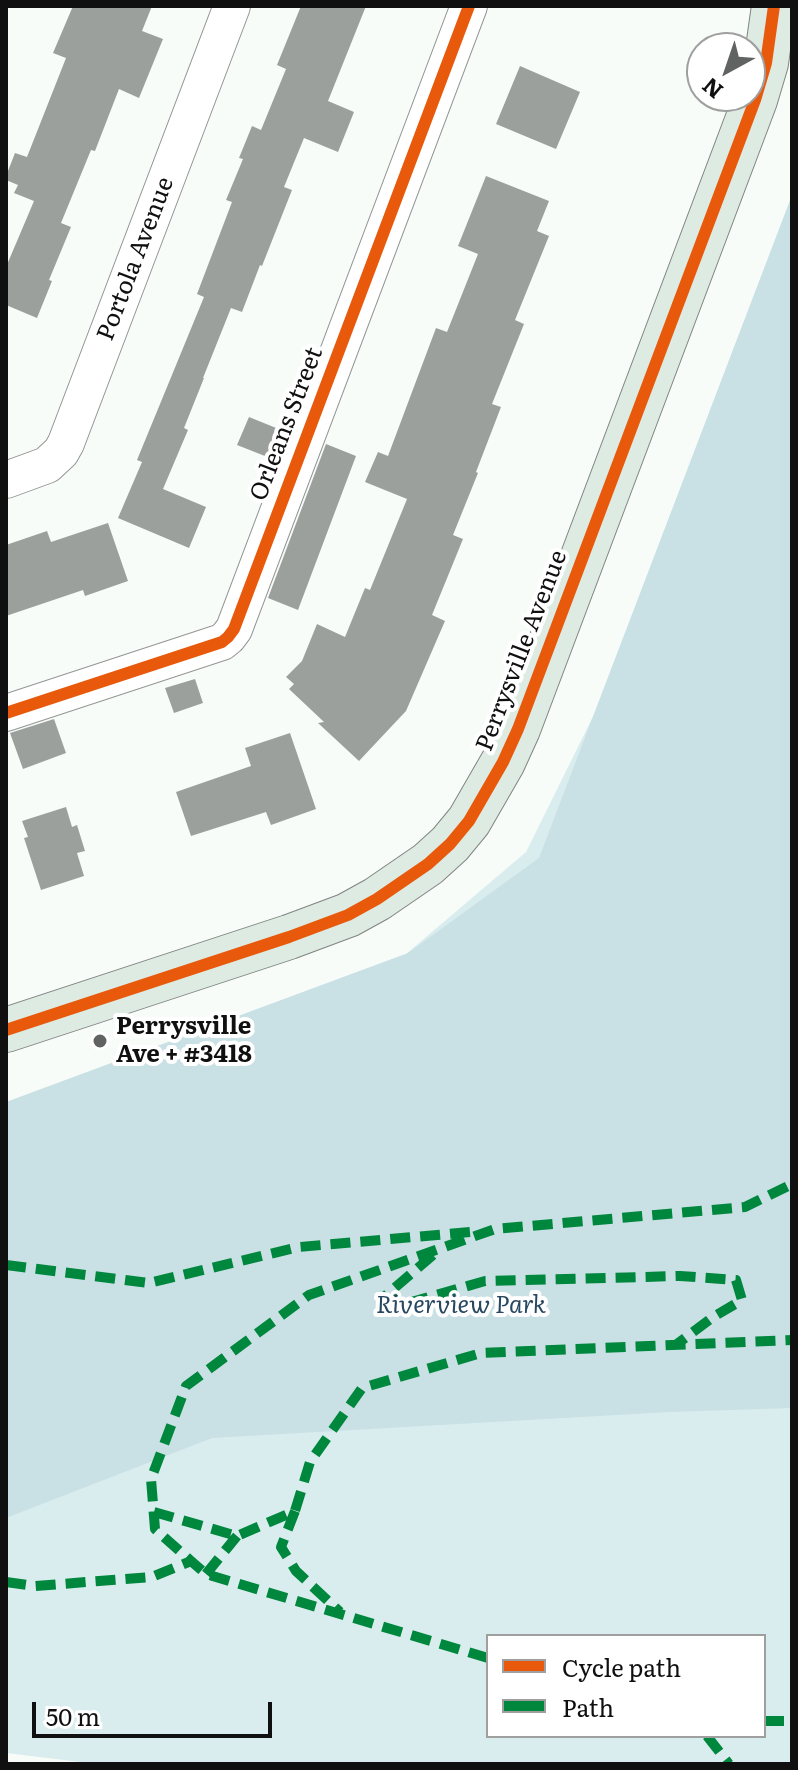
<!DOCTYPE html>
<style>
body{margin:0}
#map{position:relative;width:798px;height:1770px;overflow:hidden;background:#f7fcf9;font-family:Literata,serif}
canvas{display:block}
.frame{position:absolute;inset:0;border:8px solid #101010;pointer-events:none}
.legend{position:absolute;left:486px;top:1634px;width:280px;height:104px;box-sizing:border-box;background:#fff;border:2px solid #9f9f9f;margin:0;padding:10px 14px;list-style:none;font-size:24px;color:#101010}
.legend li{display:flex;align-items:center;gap:16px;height:40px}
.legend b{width:40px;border:2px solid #9f9f9f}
.north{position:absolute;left:686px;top:32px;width:80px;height:80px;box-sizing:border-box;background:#fff;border:2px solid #9f9f9f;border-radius:50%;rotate:220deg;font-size:22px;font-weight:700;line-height:32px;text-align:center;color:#101010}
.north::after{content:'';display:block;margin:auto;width:28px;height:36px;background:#616362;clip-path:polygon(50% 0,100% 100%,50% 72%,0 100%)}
.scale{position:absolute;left:32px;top:1702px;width:240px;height:36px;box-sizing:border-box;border:4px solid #101010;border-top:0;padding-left:10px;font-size:24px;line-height:28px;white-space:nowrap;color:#101010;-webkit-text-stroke:6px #fff;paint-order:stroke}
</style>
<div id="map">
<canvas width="798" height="1770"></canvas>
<div class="frame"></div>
<ul class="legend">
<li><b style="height:10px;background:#e8590c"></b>Cycle path</li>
<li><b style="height:10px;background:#00873e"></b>Path</li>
</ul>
<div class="north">N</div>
<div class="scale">50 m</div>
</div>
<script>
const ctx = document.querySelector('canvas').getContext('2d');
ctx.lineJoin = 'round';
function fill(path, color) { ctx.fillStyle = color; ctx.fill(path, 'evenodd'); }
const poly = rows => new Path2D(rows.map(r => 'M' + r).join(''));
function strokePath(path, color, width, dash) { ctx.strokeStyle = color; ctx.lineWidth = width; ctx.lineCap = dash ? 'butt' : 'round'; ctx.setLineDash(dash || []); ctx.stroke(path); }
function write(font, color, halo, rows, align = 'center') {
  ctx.font = font + ' Literata,serif'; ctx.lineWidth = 8; ctx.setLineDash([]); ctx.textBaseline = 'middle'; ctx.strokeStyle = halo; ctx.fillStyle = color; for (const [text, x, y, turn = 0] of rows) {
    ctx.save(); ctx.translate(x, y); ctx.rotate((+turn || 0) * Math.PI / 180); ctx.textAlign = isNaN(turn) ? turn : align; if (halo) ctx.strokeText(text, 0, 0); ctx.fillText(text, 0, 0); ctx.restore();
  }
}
const green = poly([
 [792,314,792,1764,97,1764,6,1753,6,1108,366,988,526,852],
 [488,1636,764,1636,764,1736,488,1736]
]);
const forest = poly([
 [792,195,792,1408,669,1412,212,1438,6,1518,6,1102,408,953,539,858]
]);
const building = poly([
 [73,6,152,6,142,31,163,39,139,98,119,89,95,151,91,150,61,223,71,227,49,280,52,281,37,318,6,305,6,267,34,201,14,193,18,185,6,180,6,176,15,153,27,157,66,58,53,53],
 [301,6,366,6,328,101,354,112,338,152,304,138,284,187,292,190,262,266,260,265,242,312,231,308,203,378,204,378,184,428,188,430,163,489,206,507,189,548,118,518,142,462,137,460,204,297,197,294,232,202,226,200,243,159,239,158,252,126,261,130,286,69,277,65],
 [520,66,580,92,556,149,496,124],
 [486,176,549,201,537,231,549,236,515,320,524,324,492,404,501,407,476,472,478,473,453,535,463,539,432,615,445,621,406,711,359,761,318,723,324,722,289,689,294,684,286,677,302,661,317,624,345,637,365,588,370,590,407,499,365,482,378,452,388,456,436,328,447,332,478,254,458,246],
 [249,417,286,432,275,460,237,445],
 [326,444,356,456,298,610,268,598],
 [108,523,128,581,85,596,83,590,6,616,6,545,47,531,51,542],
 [195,679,203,703,174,713,165,688],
 [54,719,66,753,23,769,10,733],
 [290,733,316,809,271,825,266,812,191,836,176,792,251,766,245,748],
 [66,807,72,827,77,825,85,851,77,853,84,876,41,890,24,838,28,837,22,821]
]);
const street = poly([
 [6,480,47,465,61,452,66,443,232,6],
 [6,713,222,642,228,637,234,629,469,6]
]);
const primary = poly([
 [6,1030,289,937,348,915,377,899,428,864,450,844,469,821,503,762,518,729,755,100,766,63,774,6]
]);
const quiet = poly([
 [433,1255,384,1297,408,1303,485,1281,680,1276,736,1280,742,1300,713,1317,677,1344],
 [6,1265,149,1283,299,1247,471,1232],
 [295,1511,281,1547,296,1571,340,1612],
 [154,1512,237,1536,295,1511,310,1462,362,1388,481,1353,792,1340],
 [206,1574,237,1536],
 [6,1582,35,1586,152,1577,191,1561],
 [488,1658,206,1574,191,1561,155,1529,151,1479,186,1386,309,1295,495,1229,745,1207,792,1184],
 [764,1721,792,1721],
 [707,1736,729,1764]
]);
const cycleway = poly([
 [6,713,222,642,228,637,234,629,469,6],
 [6,1030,289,937,348,915,377,899,428,864,450,844,469,821,503,762,518,729,755,100,766,63,774,6]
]);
const markers = [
 [100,1041,8,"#616362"]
];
const streetNames = [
 ["Portola Avenue",136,259,-69],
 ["Orleans Street",287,424,-69],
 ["Perrysville Avenue",522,651,-69]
];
const poiNames = [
 ["Perrysville",116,1027],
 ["Ave + #3418",116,1055]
];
const parkNames = [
 ["Riverview Park",461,1306]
];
fill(green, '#d9edee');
fill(forest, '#c9e0e5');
fill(building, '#9ca09d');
strokePath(street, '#949695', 38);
strokePath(primary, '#818482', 46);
strokePath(street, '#fefffe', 36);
strokePath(primary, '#ddebe3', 44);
strokePath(quiet, '#00873e', 10, [20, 10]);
strokePath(cycleway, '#e8590c', 12);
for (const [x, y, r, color] of markers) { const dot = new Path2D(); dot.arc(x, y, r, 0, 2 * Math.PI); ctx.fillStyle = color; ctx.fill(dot); strokePath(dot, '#fff', 3); }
write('24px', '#101010', '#fff', streetNames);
write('bold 24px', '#101010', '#fff', poiNames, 'left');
write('italic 24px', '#284861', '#fff', parkNames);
</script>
